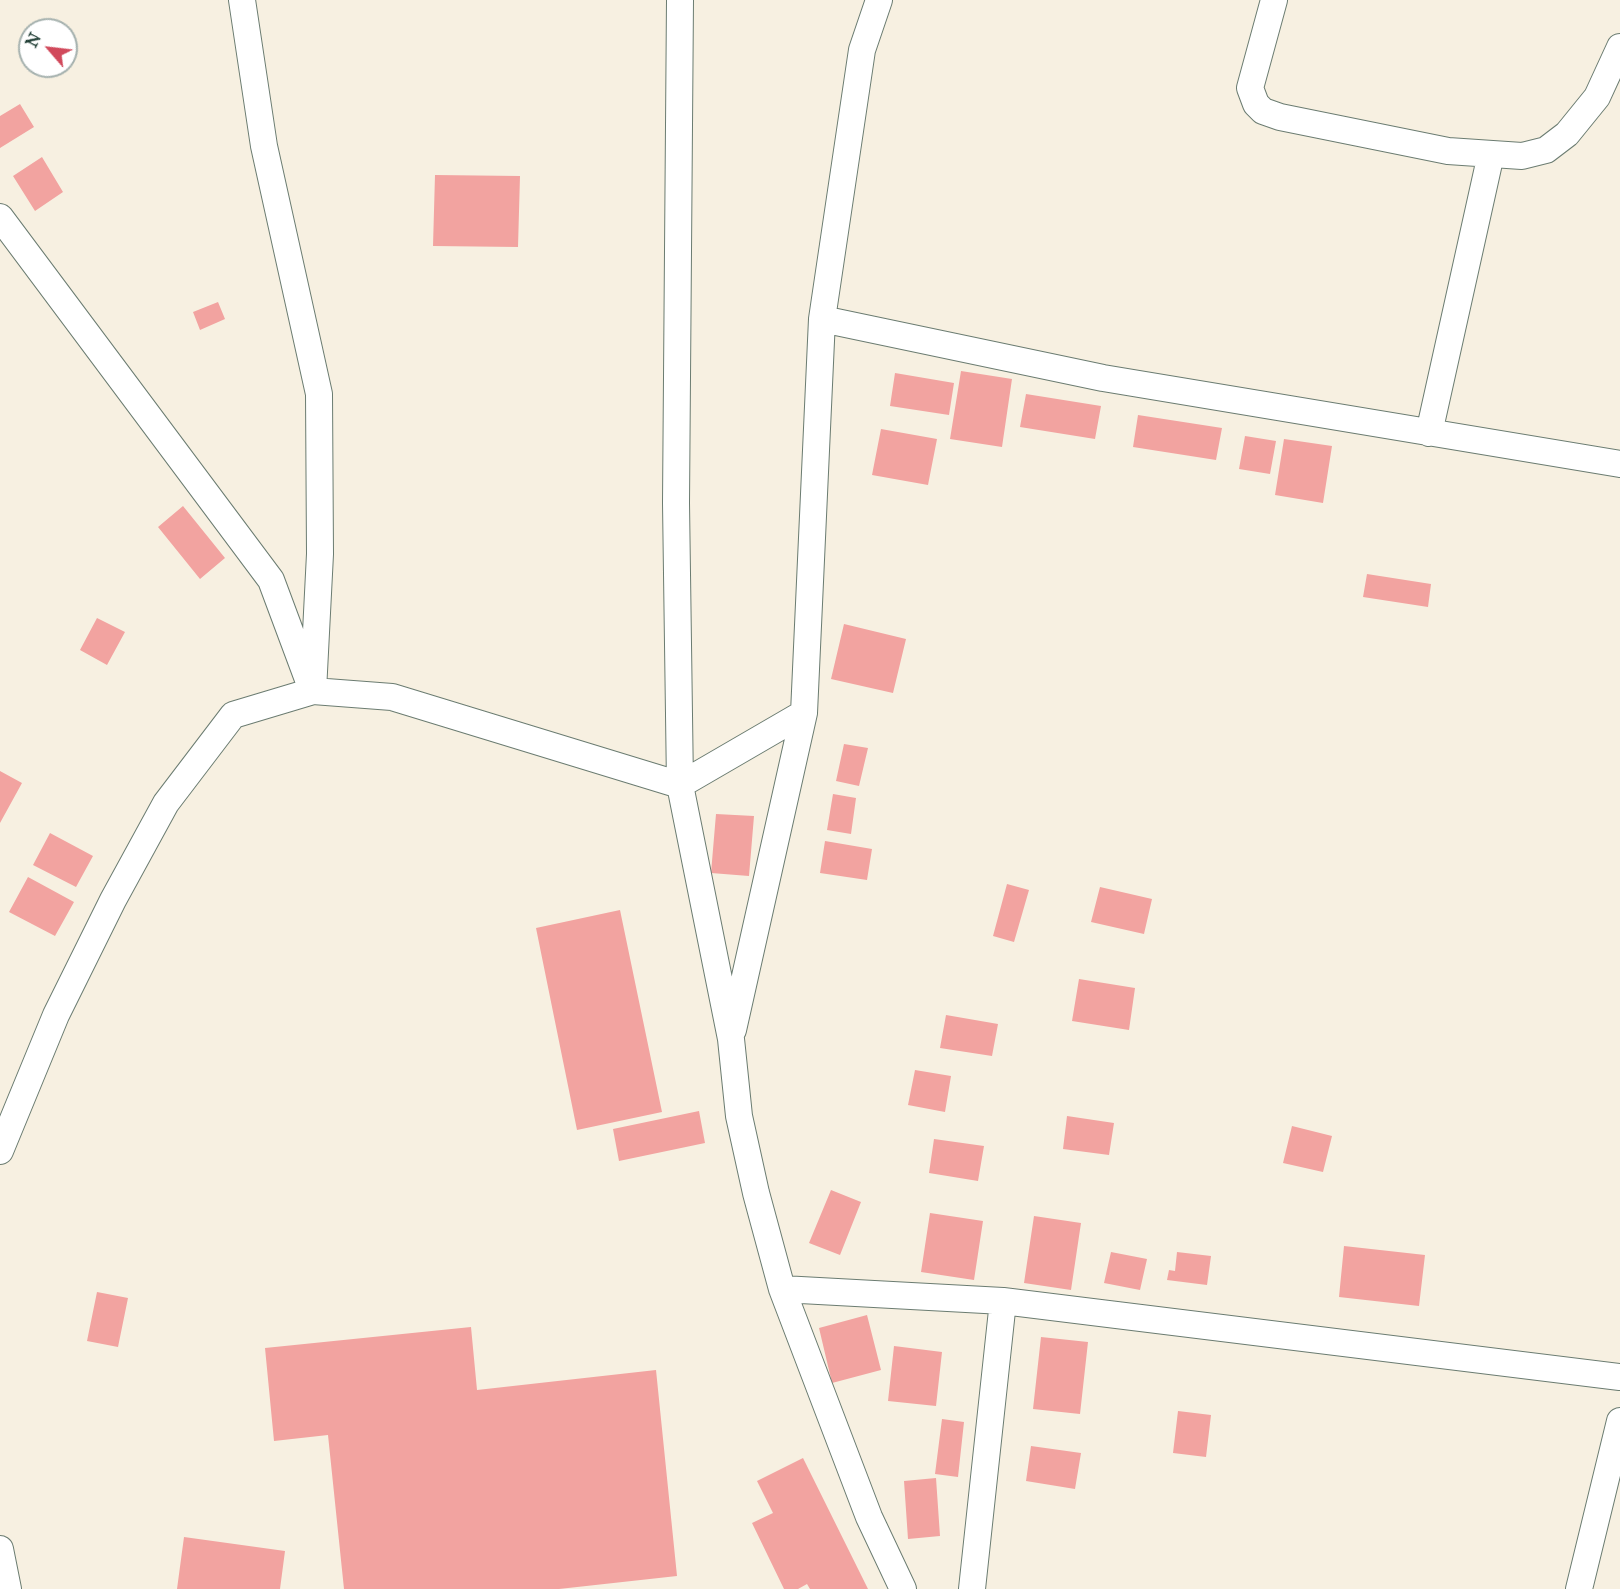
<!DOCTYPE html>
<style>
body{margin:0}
#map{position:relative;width:1620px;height:1589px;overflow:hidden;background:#f7f0e1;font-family:"IM FELL Great Primer",serif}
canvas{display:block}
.north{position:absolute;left:18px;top:18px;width:60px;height:60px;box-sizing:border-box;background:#fff;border:2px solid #a5b1ae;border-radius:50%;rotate:298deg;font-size:16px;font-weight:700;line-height:24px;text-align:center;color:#1f3d34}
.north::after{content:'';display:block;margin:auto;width:21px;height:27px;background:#d1495b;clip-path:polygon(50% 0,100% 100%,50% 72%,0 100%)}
</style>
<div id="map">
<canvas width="1620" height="1589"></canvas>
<div class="north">N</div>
</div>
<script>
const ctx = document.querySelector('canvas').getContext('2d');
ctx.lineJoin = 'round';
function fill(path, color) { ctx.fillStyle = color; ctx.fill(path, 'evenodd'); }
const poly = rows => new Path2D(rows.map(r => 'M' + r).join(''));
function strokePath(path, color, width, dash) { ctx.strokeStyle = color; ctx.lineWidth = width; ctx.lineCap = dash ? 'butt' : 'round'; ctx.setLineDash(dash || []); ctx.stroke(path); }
const building = poly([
 [20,104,34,127,0,148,0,116],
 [42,157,63,192,35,211,13,176],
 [435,175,520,176,518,247,433,246],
 [218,302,225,319,200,330,193,312],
 [961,371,1012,379,1002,447,950,439],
 [895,373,954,383,949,415,890,406],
 [1026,394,1101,406,1095,439,1020,427],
 [1138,415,1222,428,1216,460,1133,447],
 [881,429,937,439,928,485,872,475],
 [1245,436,1276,441,1270,474,1239,469],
 [1284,439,1332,446,1323,503,1275,495],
 [183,506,225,558,200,579,158,527],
 [1367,574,1431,584,1428,607,1363,597],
 [97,618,125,632,107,665,80,650],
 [844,624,906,639,893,693,831,679],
 [844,744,868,748,859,786,836,781],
 [0,771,22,783,0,823],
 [833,794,856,798,851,834,827,830],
 [716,814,754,816,749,876,711,873],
 [50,833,93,856,76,887,33,865],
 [825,841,872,849,867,880,820,873],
 [28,877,74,902,55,936,9,912],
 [1007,884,1029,890,1014,942,993,936],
 [1100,887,1152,899,1144,934,1091,922],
 [620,910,662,1112,577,1130,536,928],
 [1079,979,1135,988,1129,1030,1072,1021],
 [946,1015,998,1024,992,1056,940,1048],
 [915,1070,951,1076,945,1112,908,1105],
 [699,1111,705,1143,619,1161,613,1129],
 [1067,1116,1114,1123,1109,1155,1063,1149],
 [1292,1126,1332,1136,1323,1172,1283,1163],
 [934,1139,984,1146,978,1181,929,1173],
 [831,1190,861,1202,840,1255,809,1243],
 [930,1213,983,1221,974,1280,921,1272],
 [1034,1216,1081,1223,1071,1290,1024,1283],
 [1344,1246,1425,1255,1419,1306,1339,1297],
 [1111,1252,1147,1259,1140,1290,1104,1283],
 [1177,1252,1211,1256,1207,1285,1167,1280,1169,1270,1175,1271],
 [97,1292,128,1298,118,1347,87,1341],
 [867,1315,881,1370,832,1383,819,1328],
 [471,1327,477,1390,656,1370,677,1576,559,1589,344,1589,328,1435,274,1441,265,1348],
 [1041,1337,1088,1342,1080,1414,1033,1409],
 [894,1346,942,1352,936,1406,888,1401],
 [1178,1411,1211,1415,1206,1457,1173,1453],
 [942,1419,964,1422,958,1477,935,1474],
 [1031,1446,1081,1453,1075,1489,1026,1481],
 [803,1458,868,1589,810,1589,807,1584,798,1589,784,1589,752,1523,773,1513,757,1481],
 [936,1478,940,1536,908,1539,904,1481],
 [184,1537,285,1551,280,1589,177,1589]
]);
const minor = poly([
 [242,0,264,146,319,394,320,554,313,691],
 [680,0,676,503,680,785,731,1039,739,1116,756,1193,782,1289,869,1517,903,1589],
 [1274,0,1250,88,1256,104,1263,111,1280,117,1448,151,1522,156,1546,150,1567,134,1597,97,1620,47],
 [0,217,271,580,309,682],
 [822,319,1103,378,1620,464],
 [1429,433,1491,154],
 [733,1030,804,713,822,319,862,50,879,0],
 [0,1151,56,1015,113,900,166,803,233,715,313,691,392,697,680,785,804,713],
 [782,1289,1003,1301,1620,1377],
 [0,1549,8,1589],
 [972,1589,1003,1301],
 [1579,1589,1620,1421]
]);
fill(building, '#f2a3a0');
strokePath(minor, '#6b7c71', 28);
strokePath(minor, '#fff', 26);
</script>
